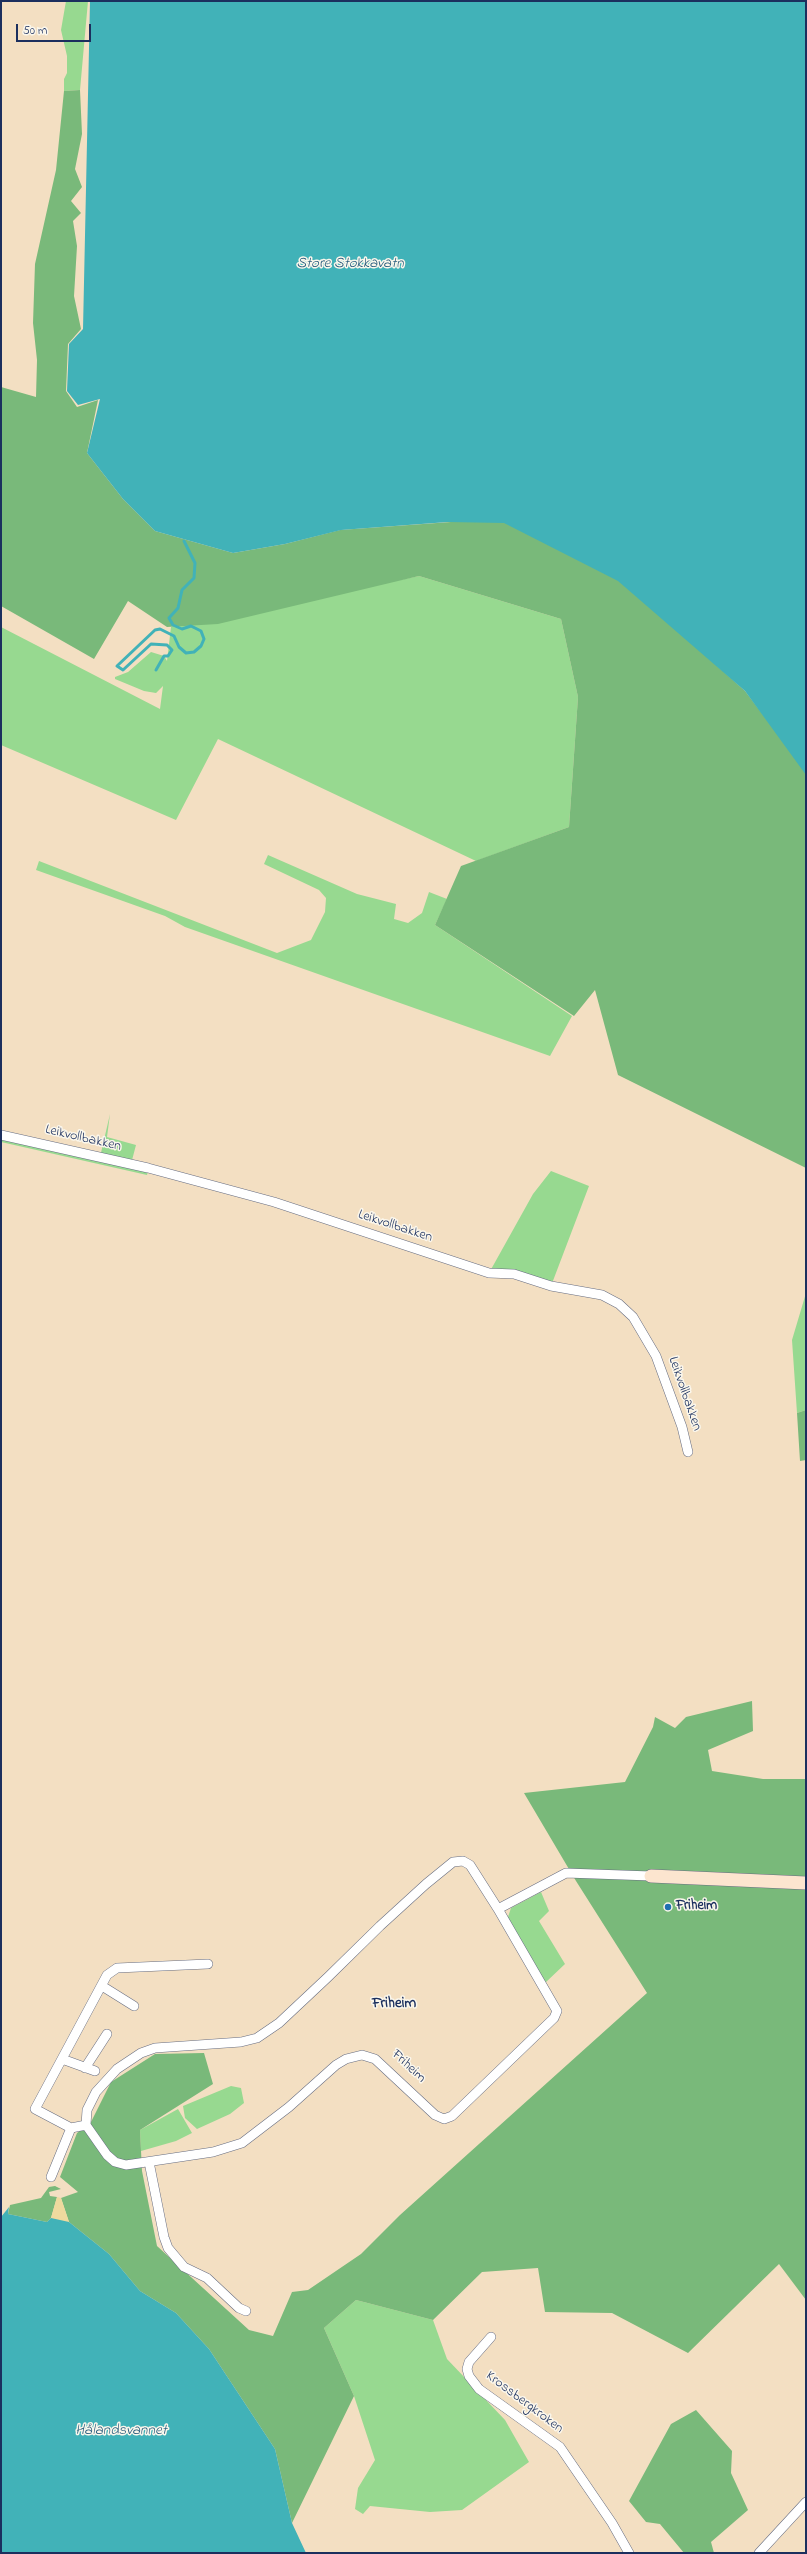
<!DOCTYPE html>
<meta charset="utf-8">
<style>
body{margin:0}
#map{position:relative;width:807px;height:2554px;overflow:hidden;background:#f3dfc2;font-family:"Indie Flower",sans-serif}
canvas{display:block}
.frame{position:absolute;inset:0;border:2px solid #1b2f5e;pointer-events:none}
.scale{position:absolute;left:16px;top:24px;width:75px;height:18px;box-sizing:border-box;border:2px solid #1b2f5e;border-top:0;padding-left:5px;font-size:12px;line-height:14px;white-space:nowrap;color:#1b2f5e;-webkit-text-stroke:3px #fbf7ec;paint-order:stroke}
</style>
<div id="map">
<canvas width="807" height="2554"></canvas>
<div class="frame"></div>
<div class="scale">50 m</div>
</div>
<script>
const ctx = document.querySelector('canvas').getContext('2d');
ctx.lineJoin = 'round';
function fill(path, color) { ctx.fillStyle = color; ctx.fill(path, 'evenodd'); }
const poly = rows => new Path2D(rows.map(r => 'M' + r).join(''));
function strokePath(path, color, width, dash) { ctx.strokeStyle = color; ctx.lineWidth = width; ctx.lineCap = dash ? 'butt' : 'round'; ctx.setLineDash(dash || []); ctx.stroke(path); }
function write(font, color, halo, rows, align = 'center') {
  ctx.font = font + ' "Indie Flower",sans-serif'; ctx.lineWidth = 3; ctx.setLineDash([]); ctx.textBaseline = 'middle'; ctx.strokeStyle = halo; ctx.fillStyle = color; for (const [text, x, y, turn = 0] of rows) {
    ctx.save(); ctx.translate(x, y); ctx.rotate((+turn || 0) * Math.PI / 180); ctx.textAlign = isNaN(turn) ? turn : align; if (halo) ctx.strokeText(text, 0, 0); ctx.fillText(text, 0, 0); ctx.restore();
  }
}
const green = poly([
 [66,1,88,1,80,90,64,91,64,79,67,73,67,56,61,30],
 [419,576,561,619,578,697,569,827,476,861,218,739,176,820,1,745,1,627,160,709,163,686,156,693,144,691,115,679,115,677,128,672,151,652,164,656,167,661,171,627],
 [268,855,357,894,396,904,394,919,408,923,422,913,429,892,447,899,435,925,572,1016,550,1056,185,927,165,916,36,870,39,861,277,953,311,940,325,912,326,898,319,890,264,864],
 [110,1114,107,1137,136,1145,131,1164,149,1169,147,1175,1,1142,1,1135,100,1157],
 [551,1171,589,1186,551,1286,489,1273,533,1194],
 [806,1293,806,1410,797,1413,792,1340],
 [541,1892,549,1911,539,1921,565,1964,545,1983,507,1920,511,1908],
 [231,2086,241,2088,244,2103,230,2114,197,2129,185,2118,183,2106],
 [178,2109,192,2133,176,2141,141,2151,140,2130],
 [356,2300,433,2320,447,2359,505,2420,529,2462,462,2510,430,2512,370,2506,363,2514,355,2509,358,2488,375,2460,354,2396,324,2328]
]);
const forest = poly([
 [80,90,82,134,75,169,82,187,71,201,81,213,73,221,77,246,74,296,81,329,68,344,66,391,77,407,98,400,87,453,123,499,155,531,233,553,285,544,340,530,506,518,621,579,745,691,806,771,806,1168,618,1075,595,990,574,1016,435,925,461,866,569,827,578,697,561,619,419,576,218,624,167,627,128,601,94,659,1,606,1,387,36,397,37,360,33,323,35,264,56,170,64,91],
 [806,1410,806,1460,800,1461,797,1413],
 [752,1701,753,1731,708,1750,712,1771,763,1779,806,1779,806,2300,779,2264,688,2353,612,2313,545,2312,538,2268,482,2272,433,2320,356,2300,324,2328,354,2396,292,2523,275,2449,209,2349,176,2313,140,2291,109,2254,69,2222,61,2198,78,2192,60,2177,77,2133,91,2122,111,2082,155,2054,204,2053,213,2084,140,2130,142,2171,157,2246,249,2330,273,2336,292,2292,308,2290,361,2254,400,2215,647,1993,576,1881,524,1793,625,1782,653,1727,655,1717,675,1728,686,1717],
 [55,2186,61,2189,49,2192,50,2196,57,2197,51,2218,47,2222,8,2214,10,2205,41,2198,49,2187],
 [696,2410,732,2451,731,2473,748,2510,711,2542,714,2553,684,2553,660,2524,646,2522,629,2501,671,2424]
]);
const sand = poly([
 [57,2197,61,2198,69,2222,75,2230,49,2225]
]);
const water = poly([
 [90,1,806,1,806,775,745,691,618,581,504,523,448,522,341,530,285,544,233,553,155,531,123,499,87,453,100,399,78,405,67,391,69,344,83,329],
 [9,2207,8,2214,47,2222,51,2218,69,2222,109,2254,140,2291,176,2313,209,2349,275,2449,292,2523,306,2553,1,2553,1,2217]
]);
const stream = poly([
 [156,670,164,656,168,656,172,650,167,645,151,644,123,670,117,666,155,630,160,629,174,636,179,647,186,653,194,652,201,646,204,639,201,631,191,626,182,629,173,625,169,618,178,608,182,590,194,578,195,563,184,541]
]);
const street = poly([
 [1,1135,148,1168,274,1202,489,1273,514,1274,551,1286,602,1295,619,1304,633,1317,656,1356,682,1427,688,1452],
 [463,1861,470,1865,498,1909,557,2011,554,2018,452,2116,444,2119,435,2115,375,2059,362,2055,346,2059,336,2065,289,2107,242,2143,213,2152,126,2165,115,2162,107,2155,86,2125,87,2110,96,2092,117,2069,141,2053,155,2048,241,2042,257,2038,279,2023,328,1977,380,1926,426,1884,453,1862,463,1861],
 [498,1909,566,1873,651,1876],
 [102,1986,134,2006],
 [62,2059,95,2071],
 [85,2068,107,2034],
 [71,2128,35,2109,107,1975,117,1968,208,1964],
 [149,2162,164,2237,168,2248,184,2267,207,2278,239,2308,246,2311],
 [51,2177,71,2128,86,2125],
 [491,2337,469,2362,467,2369,469,2376,479,2389,560,2447,612,2523,629,2553],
 [759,2553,806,2502]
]);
const secondary = poly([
 [651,1876,806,1883]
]);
const markers = [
 [668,1907,4,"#1f6fb2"]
];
const streetNames = [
 ["Leikvollbakken",83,1139,13],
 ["Leikvollbakken",395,1227,18],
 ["Leikvollbakken",684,1394,71],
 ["Friheim",408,2067,43],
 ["Krossbergkroken",524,2403,37]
];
const poiNames = [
 ["Friheim",676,1907]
];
const waterNames = [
 ["Store Stokkavatn",350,265],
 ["Hålandsvannet",121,2432]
];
const neighbourhoodNames = [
 ["Friheim",394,2005]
];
fill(green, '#97d990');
fill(forest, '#79b97a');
fill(sand, '#eeda9e');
fill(water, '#41b2b8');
strokePath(stream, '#41b2b8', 3);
strokePath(street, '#676d81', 10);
strokePath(secondary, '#676d81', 14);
strokePath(street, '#fff', 9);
strokePath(secondary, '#fce5cf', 13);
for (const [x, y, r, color] of markers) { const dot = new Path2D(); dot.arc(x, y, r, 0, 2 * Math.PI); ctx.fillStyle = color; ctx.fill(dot); strokePath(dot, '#fbf7ec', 1.5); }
write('14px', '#1b2f5e', '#fbf7ec', streetNames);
write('bold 14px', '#1b2f5e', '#fbf7ec', poiNames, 'left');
write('italic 15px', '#285d7e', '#fbf7ec', waterNames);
write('bold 15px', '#1b2f5e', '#fbf7ec', neighbourhoodNames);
</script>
